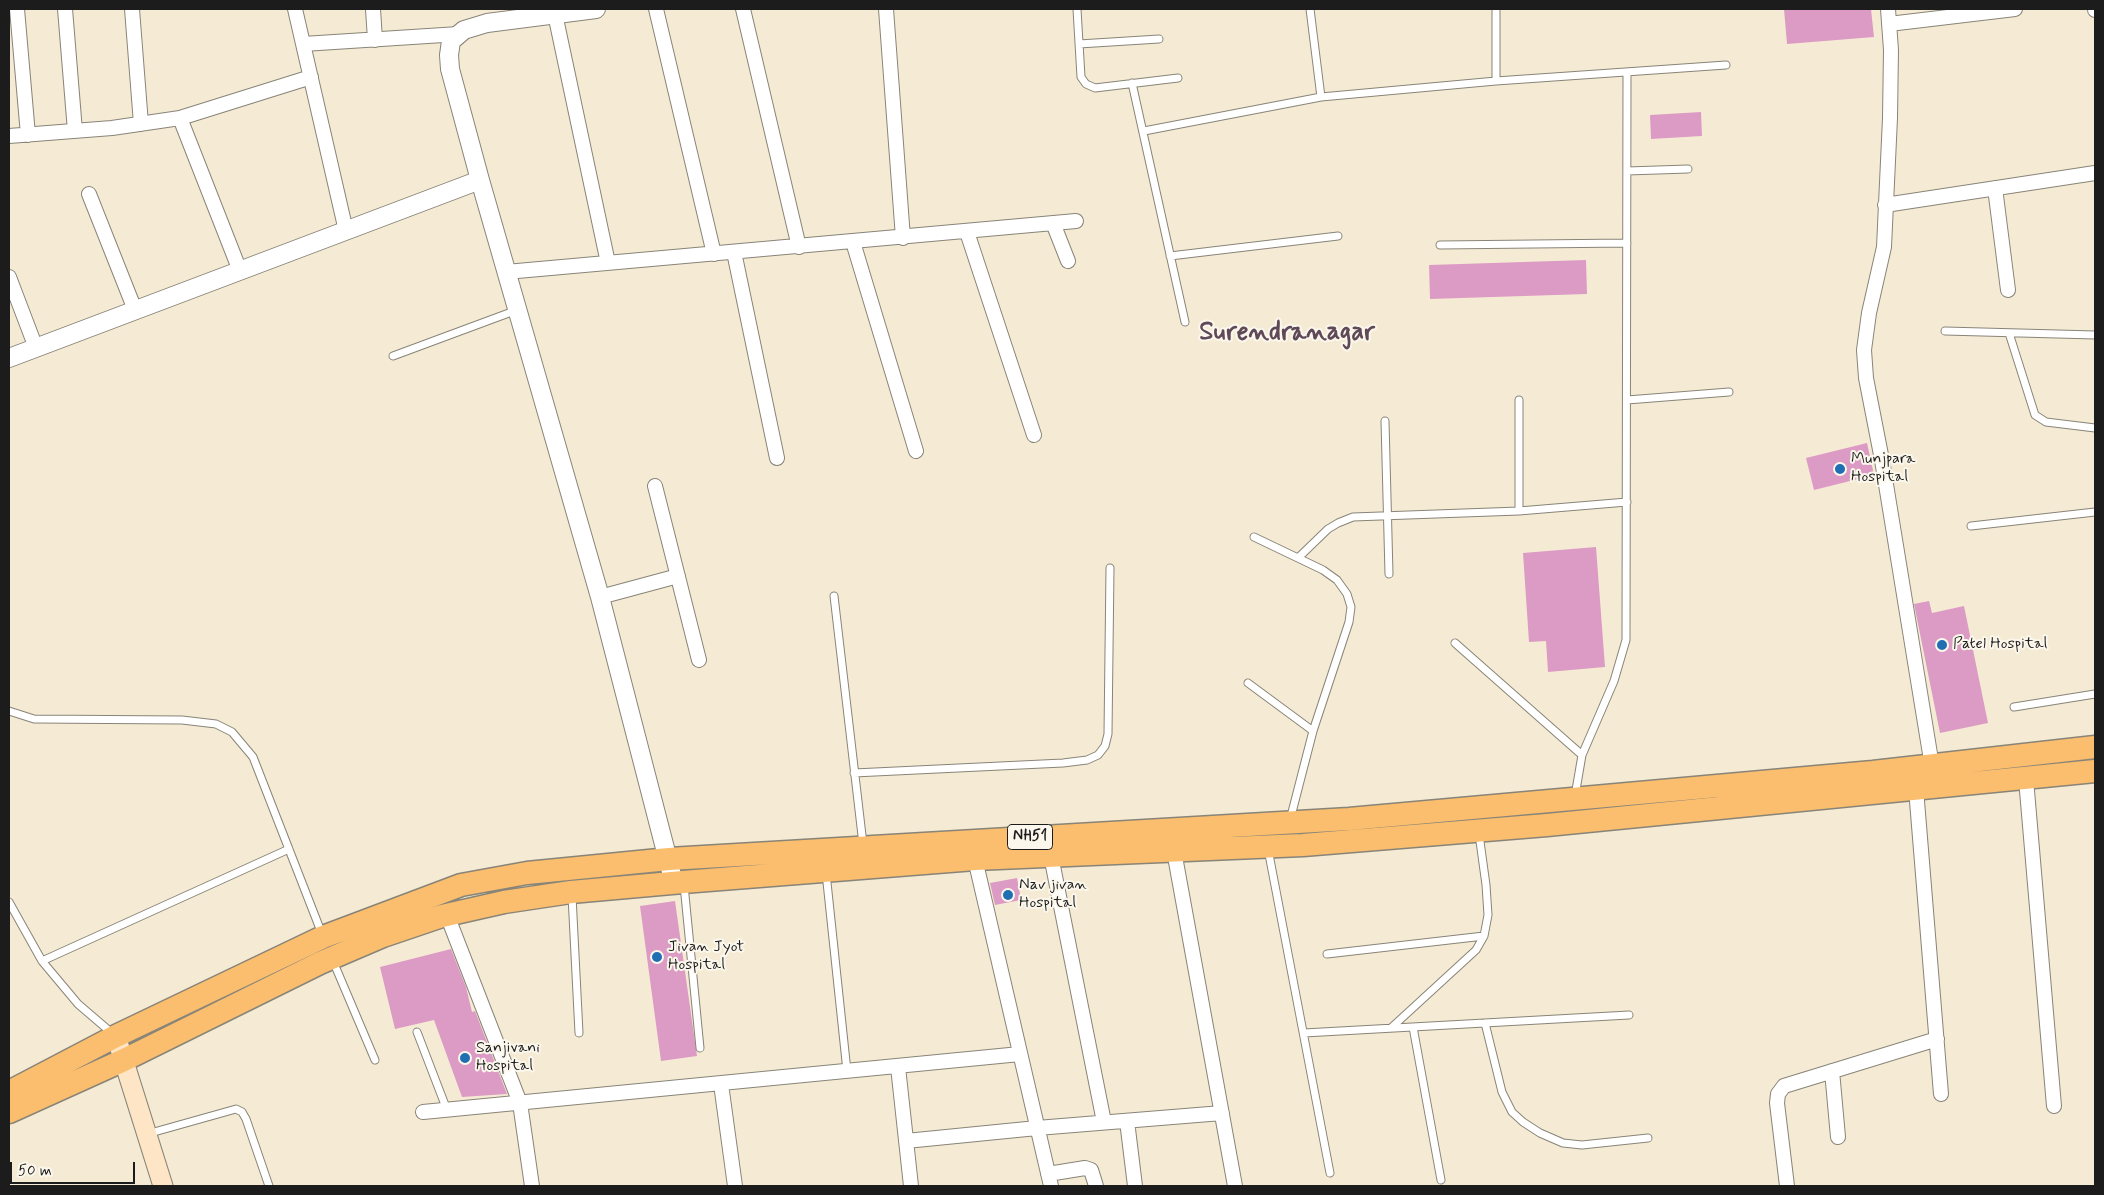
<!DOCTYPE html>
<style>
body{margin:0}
#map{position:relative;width:2104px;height:1195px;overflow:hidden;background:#f5ebd4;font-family:Mynerve,sans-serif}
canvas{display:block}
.frame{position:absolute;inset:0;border:10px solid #1c1c1c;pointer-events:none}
.scale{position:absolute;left:10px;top:1162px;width:125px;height:22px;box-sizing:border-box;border:2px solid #1c1c1c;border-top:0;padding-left:6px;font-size:15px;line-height:18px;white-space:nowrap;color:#1c1c1c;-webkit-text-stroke:4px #fbf7ec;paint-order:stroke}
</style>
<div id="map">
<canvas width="2104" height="1195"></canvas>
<div class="frame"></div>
<div class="scale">50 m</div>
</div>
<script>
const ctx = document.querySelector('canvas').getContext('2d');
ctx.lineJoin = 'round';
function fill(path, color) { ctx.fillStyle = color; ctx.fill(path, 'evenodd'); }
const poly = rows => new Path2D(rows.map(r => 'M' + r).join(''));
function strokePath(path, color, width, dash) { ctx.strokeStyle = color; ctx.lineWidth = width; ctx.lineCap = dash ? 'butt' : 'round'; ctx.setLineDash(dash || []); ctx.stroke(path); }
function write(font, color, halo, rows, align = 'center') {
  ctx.font = font + ' Mynerve,sans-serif'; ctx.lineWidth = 4; ctx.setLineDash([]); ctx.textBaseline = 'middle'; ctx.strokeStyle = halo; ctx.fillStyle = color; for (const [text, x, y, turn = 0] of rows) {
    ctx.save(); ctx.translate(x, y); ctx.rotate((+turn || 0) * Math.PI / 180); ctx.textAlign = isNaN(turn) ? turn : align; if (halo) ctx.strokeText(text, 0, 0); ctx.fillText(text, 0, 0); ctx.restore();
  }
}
const building = poly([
 [1784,9,1871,9,1874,37,1787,44],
 [1701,112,1702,136,1651,139,1650,115],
 [1586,260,1587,294,1430,299,1429,265],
 [1867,443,1874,475,1814,490,1806,458],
 [1596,547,1605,667,1548,672,1546,641,1529,642,1523,553],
 [1929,601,1932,613,1964,606,1988,723,1940,733,1914,604],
 [1017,878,1021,900,995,905,990,883],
 [675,901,697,1056,661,1061,640,906],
 [451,949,466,987,472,1012,475,1011,507,1094,462,1097,434,1020,395,1029,380,967]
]);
const service = poly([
 [1077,9,1081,77,1086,84,1095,88,1178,78],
 [1310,9,1321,97],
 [1496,11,1496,81],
 [1079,44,1159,39],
 [1132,83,1185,322],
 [1144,131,1321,97,1496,81,1726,65],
 [1627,171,1688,169],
 [1440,245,1627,243],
 [1170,256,1338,236],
 [1945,331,2095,335],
 [2009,333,2035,415,2046,422,2095,428],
 [393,356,517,310],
 [1627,400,1729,392],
 [1385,421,1389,574],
 [1519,511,1519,400],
 [1971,526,2095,512],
 [1254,537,1323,570,1337,580,1347,594,1351,607,1349,622,1313,731,1290,820],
 [1299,557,1328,529,1338,523,1353,517,1519,511,1627,502],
 [834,596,863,844],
 [1455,643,1582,755],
 [1248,683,1313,731],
 [2014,707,2095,694],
 [9,711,34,719,182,720,216,724,232,732,253,757,322,934],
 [854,773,1063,763,1087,760,1098,755,1105,746,1108,734,1110,568],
 [1575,796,1582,755,1614,681,1626,640,1627,73],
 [1268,849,1330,1173],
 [826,873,847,1071],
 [684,885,700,1048],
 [572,896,579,1033],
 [9,902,42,961,78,1004,113,1034],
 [1327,954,1484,936],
 [42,961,289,849],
 [333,961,375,1060],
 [1485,1023,1502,1092,1512,1112,1523,1122,1540,1133,1563,1143,1582,1145,1648,1138],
 [1413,1027,1441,1180],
 [1391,1028,1476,950,1484,936,1488,915,1486,885,1479,834],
 [417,1032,447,1110],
 [1304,1033,1629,1015],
 [147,1134,236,1109,242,1112,246,1119,269,1186]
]);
const minor = poly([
 [17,9,28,135],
 [65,9,75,131],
 [132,9,141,124],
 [295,9,346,231],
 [373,9,375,40],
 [656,9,714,254],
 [743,9,799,247],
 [886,9,903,238],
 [1888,9,1891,50,1890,118,1884,247,1869,313,1864,350,1866,378,1882,460,1932,766],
 [2095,9,2095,10],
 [555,14,608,263],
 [1889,24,2015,9],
 [303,44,459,34],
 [180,118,240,271],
 [9,136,112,128,180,118,311,77],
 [1995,188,2008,290],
 [89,194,135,310],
 [1885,205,2095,173],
 [1053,223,1068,261],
 [967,232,1034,435],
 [853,242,916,451],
 [734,252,777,458],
 [506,272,1076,221],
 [9,277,36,348],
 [655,486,699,660],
 [600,597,678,576],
 [2026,779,2054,1106],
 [1916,789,1941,1094],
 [1174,851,1235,1186],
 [1051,856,1104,1122],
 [975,859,1051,1186],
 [447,915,520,1103,532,1186],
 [898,1067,911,1186],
 [1832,1071,1838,1137],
 [721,1084,735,1186],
 [423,1112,1020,1054],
 [1127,1121,1135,1186],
 [906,1141,1037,1128,1222,1113],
 [1048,1174,1085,1168,1091,1170,1096,1186],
 [1787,1186,1777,1103,1778,1094,1784,1086,1937,1039]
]);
const tertiary = poly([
 [596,9,487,23,464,30,451,41,449,55,450,69,480,180,600,597,674,883],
 [9,358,480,180]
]);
const secondary = poly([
 [116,1036,163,1186]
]);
const trunk = poly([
 [9,1092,116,1036,323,937,461,885,527,873,669,859,1349,819,1873,772,2095,747],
 [9,1112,124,1060,320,963,383,936,442,916,504,902,571,892,683,882,975,859,1303,845,1547,825,2095,771]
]);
const markers = [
 [1840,469,6,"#1f6fb2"],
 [1942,645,6,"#1f6fb2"],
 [1008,895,6,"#1f6fb2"],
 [657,957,6,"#1f6fb2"],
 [465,1058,6,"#1f6fb2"]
];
const shields = [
 [1030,837,45]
];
const shieldNames = [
 ["NH51",1030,837]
];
const poiNames = [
 ["Munjpara",1851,460],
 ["Hospital",1851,478],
 ["Patel Hospital",1953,645],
 ["Nav jivan",1019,886],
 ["Hospital",1019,904],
 ["Jivan Jyot",668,948],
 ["Hospital",668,966],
 ["Sanjivani",476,1049],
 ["Hospital",476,1067]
];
const townNames = [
 ["Surendranagar",1287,334]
];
fill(building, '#dc9bc4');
strokePath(service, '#888478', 9);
strokePath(minor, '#888478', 16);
strokePath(tertiary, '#888478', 20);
strokePath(secondary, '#888478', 21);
strokePath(trunk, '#888478', 25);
strokePath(service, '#fff', 7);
strokePath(minor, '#fff', 14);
strokePath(tertiary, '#fff', 18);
strokePath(secondary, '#fde5c5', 19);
strokePath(trunk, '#fabe6e', 22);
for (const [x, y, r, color] of markers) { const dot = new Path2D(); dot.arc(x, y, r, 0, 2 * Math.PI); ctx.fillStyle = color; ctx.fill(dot); strokePath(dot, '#fbf7ec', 2); }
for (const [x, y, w] of shields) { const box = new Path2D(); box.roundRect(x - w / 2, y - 12.5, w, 25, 4); ctx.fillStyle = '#fbf7ec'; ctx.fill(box); strokePath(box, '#1c1c1c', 1); }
write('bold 15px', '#1c1c1c', null, shieldNames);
write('16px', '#1c1c1c', '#fbf7ec', poiNames, 'left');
write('bold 26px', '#5f4857', '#fbf7ec', townNames);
</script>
